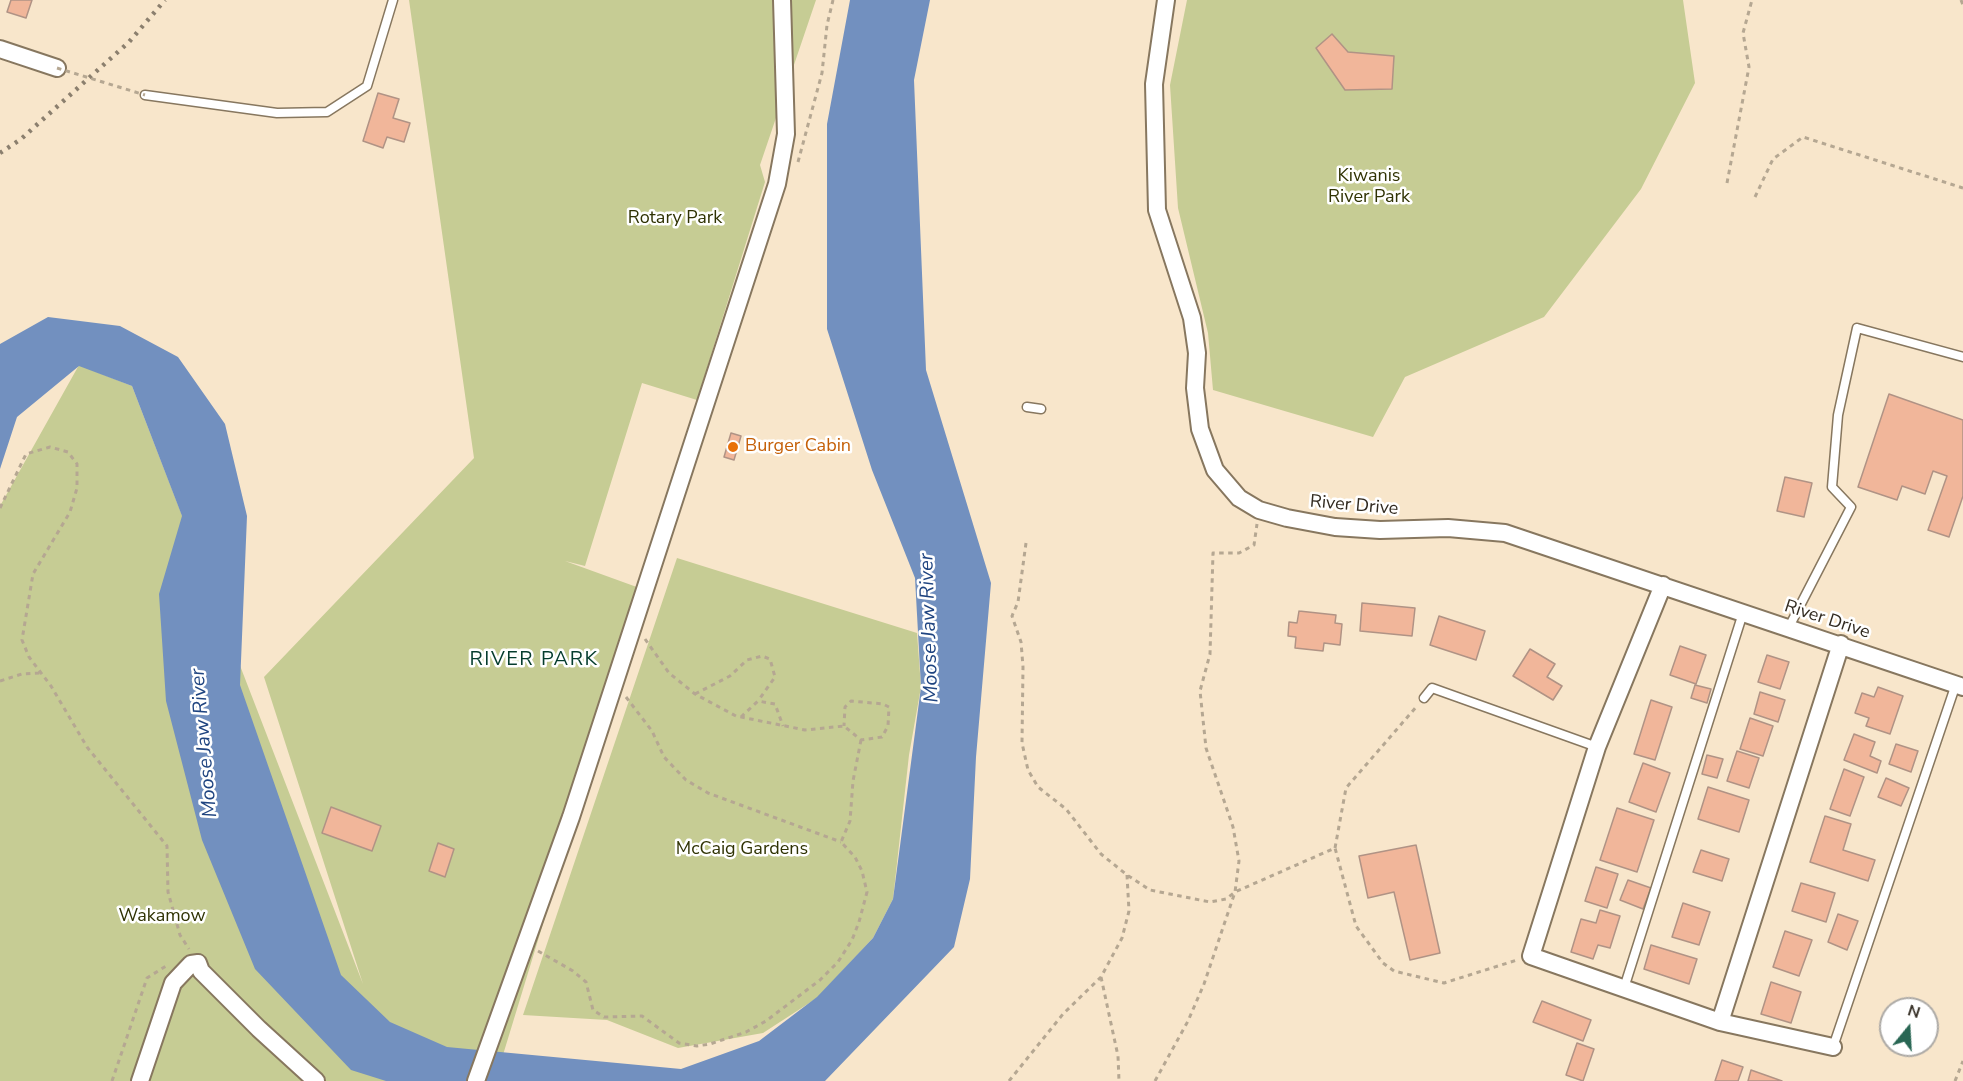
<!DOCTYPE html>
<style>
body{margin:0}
#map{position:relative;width:1963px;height:1081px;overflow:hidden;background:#f8e6cb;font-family:"Nunito Sans",sans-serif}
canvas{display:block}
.north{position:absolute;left:1879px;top:997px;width:60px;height:60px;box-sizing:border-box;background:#fff;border:2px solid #adaaa6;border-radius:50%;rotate:18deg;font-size:16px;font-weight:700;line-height:24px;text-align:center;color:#312a20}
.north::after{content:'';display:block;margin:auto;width:21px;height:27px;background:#286653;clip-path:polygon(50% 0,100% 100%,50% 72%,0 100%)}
</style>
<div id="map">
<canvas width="1963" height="1081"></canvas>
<div class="north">N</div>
</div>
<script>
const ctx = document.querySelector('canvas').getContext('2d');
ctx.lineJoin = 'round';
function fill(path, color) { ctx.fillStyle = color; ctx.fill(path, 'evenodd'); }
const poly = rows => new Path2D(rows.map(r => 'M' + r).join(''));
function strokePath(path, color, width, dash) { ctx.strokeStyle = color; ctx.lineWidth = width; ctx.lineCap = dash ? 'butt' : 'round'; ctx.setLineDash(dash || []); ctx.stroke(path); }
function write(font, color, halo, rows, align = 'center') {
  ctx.font = font + ' "Nunito Sans",sans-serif'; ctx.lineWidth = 5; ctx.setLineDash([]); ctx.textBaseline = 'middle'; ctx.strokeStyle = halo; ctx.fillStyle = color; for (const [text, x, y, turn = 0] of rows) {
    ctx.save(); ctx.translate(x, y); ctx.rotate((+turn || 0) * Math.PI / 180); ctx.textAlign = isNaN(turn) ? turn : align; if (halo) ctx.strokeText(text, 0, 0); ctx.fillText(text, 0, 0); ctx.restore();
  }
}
const green = poly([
 [409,0,816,0,760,165,765,182,697,400,642,383,585,566,565,561,645,590,495,1081,0,1081,0,506,79,365,132,386,363,984,264,677,474,458],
 [1187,0,1683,0,1695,83,1641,189,1544,317,1405,377,1373,437,1213,390,1208,333,1178,208,1170,85],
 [677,558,917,633,921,687,909,755,893,899,873,938,817,998,763,1033,678,1048,607,1020,523,1015]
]);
const water = poly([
 [850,0,930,0,914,80,926,370,991,583,976,757,970,879,954,947,825,1081,386,1081,351,1070,255,969,202,840,166,701,159,594,182,516,132,386,79,366,17,417,0,469,0,344,48,317,120,326,178,357,225,424,247,516,240,685,341,975,390,1022,447,1047,681,1069,759,1041,817,997,873,938,893,899,921,687,915,578,872,470,827,329,827,124]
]);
const building = poly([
 [11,0,32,0,26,18,7,12,11,0],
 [1332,34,1348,52,1394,56,1392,89,1345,90,1316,48,1332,34],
 [378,93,399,99,393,118,410,123,404,142,387,137,383,148,363,141,378,93],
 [1889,394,1963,420,1963,496,1949,537,1928,530,1947,476,1933,471,1925,494,1902,486,1897,500,1858,487,1889,394],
 [731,433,741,436,734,460,724,457,731,433],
 [1785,477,1812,483,1804,517,1777,511,1785,477],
 [1362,603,1415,608,1412,636,1360,631,1362,603],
 [1299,611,1336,615,1335,623,1342,624,1340,645,1324,643,1323,651,1295,648,1296,637,1288,636,1289,622,1297,623,1299,611],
 [1439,616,1485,631,1476,660,1430,645,1439,616],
 [1680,646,1706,655,1696,684,1670,675,1680,646],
 [1530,649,1555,664,1547,677,1562,686,1553,700,1513,676,1530,649],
 [1767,655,1789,662,1780,689,1758,682,1767,655],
 [1695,685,1711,689,1707,703,1691,698,1695,685],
 [1878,687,1903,696,1890,734,1866,726,1869,718,1855,713,1862,693,1874,697,1878,687],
 [1760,692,1785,700,1778,722,1754,714,1760,692],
 [1651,700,1672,707,1655,760,1634,754,1651,700],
 [1750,718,1773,726,1763,756,1740,749,1750,718],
 [1854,734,1875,742,1870,756,1881,761,1877,773,1844,760,1854,734],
 [1896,744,1918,751,1911,772,1889,764,1896,744],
 [1737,751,1759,758,1749,788,1727,781,1737,751],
 [1707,755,1723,759,1717,778,1702,774,1707,755],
 [1643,763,1670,773,1656,812,1629,802,1643,763],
 [1844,769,1864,777,1850,816,1830,809,1844,769],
 [1886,778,1909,788,1901,806,1878,797,1886,778],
 [1708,787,1749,800,1739,832,1698,819,1708,787],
 [331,807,381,826,372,851,322,833,331,807],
 [1617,808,1654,820,1637,872,1600,860,1617,808],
 [1825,816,1851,824,1843,850,1875,860,1868,881,1810,862,1825,816],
 [438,843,454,849,445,877,429,871,438,843],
 [1416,845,1440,953,1410,960,1394,892,1368,898,1359,856,1416,845],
 [1701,850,1729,859,1722,881,1693,872,1701,850],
 [1596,867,1618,874,1607,908,1585,901,1596,867],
 [1628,880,1651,888,1643,909,1620,900,1628,880],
 [1801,883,1835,893,1826,922,1792,911,1801,883],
 [1683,903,1710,912,1699,945,1672,937,1683,903],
 [1600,910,1620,916,1610,948,1598,945,1593,959,1571,952,1581,919,1596,923,1600,910],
 [1838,914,1858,921,1847,950,1828,942,1838,914],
 [1785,931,1812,940,1799,976,1773,967,1785,931],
 [1651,945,1697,959,1689,984,1644,969,1651,945],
 [1771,982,1801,992,1791,1023,1761,1014,1771,982],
 [1542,1001,1591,1020,1583,1041,1533,1022,1542,1001],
 [1577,1043,1594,1049,1583,1081,1566,1075,1577,1043],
 [1722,1060,1743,1067,1738,1081,1715,1081,1722,1060],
 [1751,1070,1782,1081,1748,1081,1751,1070]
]);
const path = poly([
 [1961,0,1963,5],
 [798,162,822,73,827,25,833,0],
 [1727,183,1749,67,1743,33,1752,0],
 [1755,197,1773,159,1803,137,1963,188],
 [0,508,26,454,50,447,68,452,77,464,77,488,70,512,33,574,22,640,29,657,51,686,87,747,167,846,168,892,180,935,189,949],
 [1026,543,1018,602,1012,616,1021,642,1023,667,1022,743,1028,770,1038,787,1066,809,1101,854,1127,875,1150,890,1210,902,1226,899,1235,892,1335,848,1356,926,1383,963,1394,971,1444,983,1517,960],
 [645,639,669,673,695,694,736,716,805,730,844,726,861,740,882,737,888,726,889,707,883,704,851,701,845,707,844,726],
 [0,681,22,674,41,673],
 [695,694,730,676,747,660,762,656,770,659,775,677,758,701],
 [626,697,652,731,664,757,686,780,708,793,841,842],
 [741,717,758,701,775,704,783,726],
 [1335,848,1346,788,1417,706],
 [538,951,573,971,586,982,593,1010,604,1017,642,1016,679,1043,697,1046,710,1044,746,1032,766,1021,820,980,838,962,852,940,859,922,867,892,862,871,855,857,841,842,850,821,853,781,861,740],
 [1101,977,1118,1056,1119,1081],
 [112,1081,147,978,166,966],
 [1009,1081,1063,1014,1101,977,1122,938,1129,911,1127,875],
 [1155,1081,1188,1021,1204,984,1235,892,1239,861,1233,827,1206,748,1200,691,1210,654,1213,553,1239,553,1254,545,1257,524],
 [1955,1081,1963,1061]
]);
const lane = poly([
 [145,95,277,113,327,112,367,86,393,0],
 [1027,407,1041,409],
 [1789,627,1851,507,1832,487,1838,415,1857,328,1963,357],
 [1424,698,1432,688,1597,747],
 [1624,988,1743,613],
 [1833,1047,1956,684]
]);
const street = poly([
 [1166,0,1154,84,1157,210,1192,318,1197,353,1195,388,1200,429,1215,470,1239,498,1259,510,1287,518,1335,527,1380,530,1448,528,1505,533,1963,687],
 [0,49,57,68],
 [1663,585,1597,747,1531,956,1720,1022,1833,1047],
 [1720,1022,1841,644],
 [140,1081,173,983,191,964,198,963,201,971,259,1029,316,1081],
 [476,1081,571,817,777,184,786,134,782,0]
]);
const rail = poly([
 [0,153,21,139,129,42,165,0]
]);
const pathBridge = poly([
 [57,68,145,95]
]);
const markers = [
 [733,447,6,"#e8710a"]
];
const parkNames = [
 ["Kiwanis",1369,177],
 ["River Park",1369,198],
 ["Rotary Park",675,219],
 ["McCaig Gardens",742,850],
 ["Wakamow",162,917]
];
const foodNames = [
 ["Burger Cabin",745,447]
];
const streetNames = [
 ["River Drive",1354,506,5],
 ["River Drive",1827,620,18]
];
const waterNames = [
 ["Moose Jaw River",930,628,-92],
 ["Moose Jaw River",205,743,-95]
];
const neighbourhoodNames = [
 ["RIVER PARK",534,660]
];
fill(green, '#c6cc94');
fill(water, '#7290bf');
fill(building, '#f1b69a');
strokePath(building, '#b09385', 1.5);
strokePath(lane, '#87775f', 11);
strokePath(street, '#87775f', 20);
strokePath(path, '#b5a792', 3, [4.5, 4.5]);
strokePath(lane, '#fff', 8);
strokePath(street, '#fff', 16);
strokePath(rail, '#8b7f6e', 4.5, [3, 6]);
strokePath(pathBridge, '#b5a792', 3, [4.5, 4.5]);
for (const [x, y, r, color] of markers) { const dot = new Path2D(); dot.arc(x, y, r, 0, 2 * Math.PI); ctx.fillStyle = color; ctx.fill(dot); strokePath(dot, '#fff', 2); }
write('18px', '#2f3203', '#fff', parkNames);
write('18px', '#c56008', '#fff', foodNames, 'left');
write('18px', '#312a20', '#fff', streetNames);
write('italic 20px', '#1f4480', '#fff', waterNames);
ctx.letterSpacing = '1.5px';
write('20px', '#053c2d', '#fff', neighbourhoodNames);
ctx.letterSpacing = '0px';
</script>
